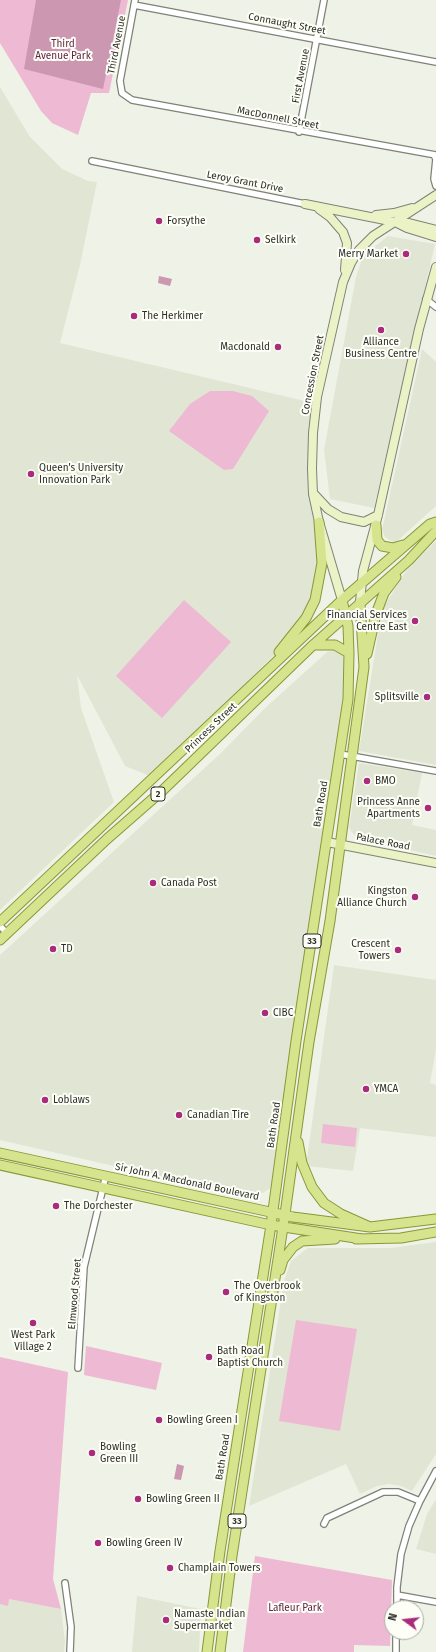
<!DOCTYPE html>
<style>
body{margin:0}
#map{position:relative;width:436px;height:1652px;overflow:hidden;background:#eff2e6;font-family:"Fira Sans",sans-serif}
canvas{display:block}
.north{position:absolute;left:384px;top:1600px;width:40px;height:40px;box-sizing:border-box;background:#fdfff6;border:1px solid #a9aba4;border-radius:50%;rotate:285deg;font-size:11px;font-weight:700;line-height:16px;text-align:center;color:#2c2d29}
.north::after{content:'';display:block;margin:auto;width:14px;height:18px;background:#aa2b7b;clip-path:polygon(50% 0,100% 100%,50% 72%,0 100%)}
</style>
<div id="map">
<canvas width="436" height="1652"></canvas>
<div class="north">N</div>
</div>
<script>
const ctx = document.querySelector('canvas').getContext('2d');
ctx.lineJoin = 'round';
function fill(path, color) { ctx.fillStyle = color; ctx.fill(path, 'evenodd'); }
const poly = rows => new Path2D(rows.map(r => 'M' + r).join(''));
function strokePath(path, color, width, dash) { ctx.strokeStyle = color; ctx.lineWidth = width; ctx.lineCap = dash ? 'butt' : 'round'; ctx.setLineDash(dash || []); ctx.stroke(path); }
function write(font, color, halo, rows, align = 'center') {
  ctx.font = font + ' "Fira Sans",sans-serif'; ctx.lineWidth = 4; ctx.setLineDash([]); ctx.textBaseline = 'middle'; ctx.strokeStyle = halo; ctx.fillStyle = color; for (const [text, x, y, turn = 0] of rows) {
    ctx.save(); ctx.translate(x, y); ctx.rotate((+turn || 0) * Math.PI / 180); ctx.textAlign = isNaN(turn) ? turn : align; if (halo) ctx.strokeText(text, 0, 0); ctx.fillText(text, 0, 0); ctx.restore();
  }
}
const built = poly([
 [0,87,30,137,62,169,88,181,97,182,80,265,60,343,313,403,311,458,320,543,317,593,285,644,152,777,125,766,77,675,81,708,114,802,0,910],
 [388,236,435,244,374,508,330,499,324,450,356,277,363,256],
 [422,349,436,362,436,506,395,543,385,537,382,530],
 [436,541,436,765,359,751,382,610,406,571],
 [336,650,344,653,346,660,345,695,271,1188,259,1195,249,1197,0,1140,0,955,221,753,263,710,327,652],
 [359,763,422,773,412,825,436,830,436,856,356,838,349,828],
 [334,965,436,980,436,1049,430,1083,436,1085,436,1137,360,1128,353,1171,306,1166],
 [436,1242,436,1454,412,1491,401,1486,389,1484,377,1486,360,1494,346,1464,249,1506,284,1281,291,1261,308,1248,390,1248],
 [436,1499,436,1554,416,1549,427,1514],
 [137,1596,201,1609,199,1652,132,1652],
 [0,1597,61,1609,65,1642,64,1652,0,1652]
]);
const green = poly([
 [0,0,128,0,109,93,91,93,78,135,52,123,41,111,0,43],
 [210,391,233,391,252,396,269,411,233,469,224,470,169,431,190,404],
 [184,600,231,642,162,718,116,676],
 [323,1124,357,1128,355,1147,321,1143],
 [296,1320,357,1329,340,1431,279,1421],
 [86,1346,162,1363,156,1390,84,1375],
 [0,1357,68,1372,53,1579,61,1609,9,1599,8,1606,0,1604],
 [255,1556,392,1580,390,1646,354,1645,354,1652,243,1652]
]);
const water = poly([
 [36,0,121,0,103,89,24,69],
 [159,276,172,279,170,286,158,283],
 [177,1464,184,1466,181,1480,174,1479]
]);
const street = poly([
 [135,0,120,81,122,93,132,100,436,155],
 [134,5,436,62],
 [299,132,324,0],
 [434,155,436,159,434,179,436,186],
 [92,161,305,204],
 [426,299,436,307],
 [340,754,436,771],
 [0,926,7,933],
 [78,1368,84,1267,106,1175],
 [324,1524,327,1518,383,1492,398,1492,420,1501],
 [65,1583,71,1627,70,1652],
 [397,1595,436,1602],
 [397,1608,397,1587,401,1554,409,1526,420,1501,436,1471],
 [396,1652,396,1632]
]);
const secondary = poly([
 [305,204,395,222,409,223,436,230],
 [319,209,330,217,343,232,347,243,345,270],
 [376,215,394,213,412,208],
 [397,223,407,228,436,237],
 [314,494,328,509,341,517,364,522,378,515],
 [342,600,319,522,313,494,312,469,313,433,317,397,329,344,343,282,351,263,359,250,373,236,436,195],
 [360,602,363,571,378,515,419,329,436,267],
 [327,842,436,863]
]);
const primary = poly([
 [376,525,377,540,382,546,393,548,403,545],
 [313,645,335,645,349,653],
 [279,652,306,618,315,600,322,563,319,522],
 [367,654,376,614,384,593,396,577],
 [0,922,342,600,430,524,436,522],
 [0,940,107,839,163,790,313,645,409,560,436,531],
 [298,1142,302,1163,312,1187,324,1203,341,1214,370,1227,436,1219],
 [0,1153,293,1217,370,1227],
 [0,1165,271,1225,362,1239],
 [356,1239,401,1238,436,1232],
 [280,1270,283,1260,293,1247,302,1241,335,1239],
 [207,1652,220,1551,271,1225,296,1041,348,699,349,653,348,626,342,600],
 [220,1652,232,1556,285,1214,309,1042,330,921,364,667,360,602]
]);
const markers = [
 [159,221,4,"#aa2b7b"],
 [257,240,4,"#aa2b7b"],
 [406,254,4,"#aa2b7b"],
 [134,316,4,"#aa2b7b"],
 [381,330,4,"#aa2b7b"],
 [278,347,4,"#aa2b7b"],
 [31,474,4,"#aa2b7b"],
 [415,621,4,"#aa2b7b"],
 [427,697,4,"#aa2b7b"],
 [367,781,4,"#aa2b7b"],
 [428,808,4,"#aa2b7b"],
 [153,883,4,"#aa2b7b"],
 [415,897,4,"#aa2b7b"],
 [53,949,4,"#aa2b7b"],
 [398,950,4,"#aa2b7b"],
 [265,1013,4,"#aa2b7b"],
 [366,1089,4,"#aa2b7b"],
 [45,1100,4,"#aa2b7b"],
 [179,1115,4,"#aa2b7b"],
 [56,1206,4,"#aa2b7b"],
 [226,1292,4,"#aa2b7b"],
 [33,1323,4,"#aa2b7b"],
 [209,1357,4,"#aa2b7b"],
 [159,1420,4,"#aa2b7b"],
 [92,1453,4,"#aa2b7b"],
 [138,1499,4,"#aa2b7b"],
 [98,1543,4,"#aa2b7b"],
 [170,1568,4,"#aa2b7b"],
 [166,1620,4,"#aa2b7b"]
];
const shields = [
 [158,794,14],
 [312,941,18],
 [237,1521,18]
];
const shieldNames = [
 ["2",158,794],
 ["33",312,941],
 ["33",237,1521]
];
const streetNames = [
 ["Connaught Street",287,24,11],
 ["Third Avenue",117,45,-79],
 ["First Avenue",301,76,-79],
 ["MacDonnell Street",278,118,11],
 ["Leroy Grant Drive",245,182,11],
 ["Concession Street",313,375,-79],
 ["Princess Street",211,728,-44],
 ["Bath Road",321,804,-81],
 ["Palace Road",383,842,11],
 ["Bath Road",274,1125,-82],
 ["Sir John A. Macdonald Boulevard",187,1182,12],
 ["Elmwood Street",75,1294,-85],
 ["Bath Road",223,1457,-81]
];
const parkNames = [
 ["Third",63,44],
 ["Avenue Park",63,56],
 ["Lafleur Park",295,1608]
];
const poiNames = [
 ["Forsythe",167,221],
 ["Selkirk",265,240],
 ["Merry Market",398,254,"right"],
 ["The Herkimer",142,316],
 ["Alliance",381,342,"center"],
 ["Business Centre",381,354,"center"],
 ["Macdonald",270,347,"right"],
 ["Queen's University",39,468],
 ["Innovation Park",39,480],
 ["Financial Services",407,615,"right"],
 ["Centre East",407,627,"right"],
 ["Splitsville",419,697,"right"],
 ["BMO",375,781],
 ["Princess Anne",420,802,"right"],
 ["Apartments",420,814,"right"],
 ["Canada Post",161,883],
 ["Kingston",407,891,"right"],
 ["Alliance Church",407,903,"right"],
 ["Crescent",390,944,"right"],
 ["Towers",390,956,"right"],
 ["TD",61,949],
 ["CIBC",273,1013],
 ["YMCA",374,1089],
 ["Loblaws",53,1100],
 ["Canadian Tire",187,1115],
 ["The Dorchester",64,1206],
 ["The Overbrook",234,1286],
 ["of Kingston",234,1298],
 ["West Park",33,1335,"center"],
 ["Village 2",33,1347,"center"],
 ["Bath Road",217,1351],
 ["Baptist Church",217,1363],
 ["Bowling Green I",167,1420],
 ["Bowling",100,1447],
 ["Green III",100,1459],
 ["Bowling Green II",146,1499],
 ["Bowling Green IV",106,1543],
 ["Champlain Towers",178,1568],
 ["Namaste Indian",174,1614],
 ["Supermarket",174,1626]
];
fill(built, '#e1e6d4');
fill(green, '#edb9d3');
fill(water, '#cb97b1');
strokePath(street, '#7f8277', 8);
strokePath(secondary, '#7f8277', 10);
strokePath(primary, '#889839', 11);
strokePath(street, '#fff', 5.5);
strokePath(secondary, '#eaf2c6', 8);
strokePath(primary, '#d6e48d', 9);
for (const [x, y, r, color] of markers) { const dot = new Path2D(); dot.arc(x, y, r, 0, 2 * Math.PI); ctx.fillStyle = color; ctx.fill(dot); strokePath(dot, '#fdfff6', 1.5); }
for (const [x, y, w] of shields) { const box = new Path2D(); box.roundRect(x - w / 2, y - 7, w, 14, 3); ctx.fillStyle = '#fdfff6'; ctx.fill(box); strokePath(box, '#2c2d29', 1); }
write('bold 9px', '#2c2d29', null, shieldNames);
write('10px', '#2c2d29', '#fdfff6', streetNames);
write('10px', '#612247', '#fdfff6', parkNames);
write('10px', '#2c2d29', '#fdfff6', poiNames, 'left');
</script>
